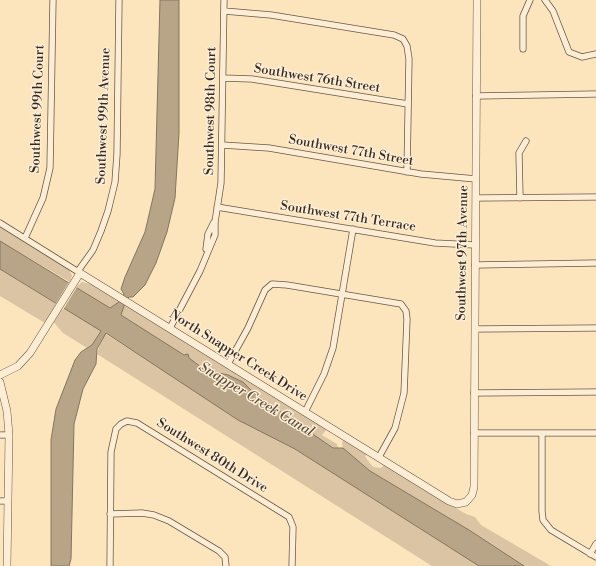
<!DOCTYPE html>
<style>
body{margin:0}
canvas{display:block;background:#fce4bd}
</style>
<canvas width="596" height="566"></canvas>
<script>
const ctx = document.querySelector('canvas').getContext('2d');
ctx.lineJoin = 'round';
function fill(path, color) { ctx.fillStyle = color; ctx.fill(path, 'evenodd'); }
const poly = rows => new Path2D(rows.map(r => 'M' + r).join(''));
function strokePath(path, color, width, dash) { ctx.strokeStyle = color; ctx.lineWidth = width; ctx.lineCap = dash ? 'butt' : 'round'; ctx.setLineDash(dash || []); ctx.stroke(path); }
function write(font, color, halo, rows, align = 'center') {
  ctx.font = font + ' "Libre Bodoni",serif'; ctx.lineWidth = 3; ctx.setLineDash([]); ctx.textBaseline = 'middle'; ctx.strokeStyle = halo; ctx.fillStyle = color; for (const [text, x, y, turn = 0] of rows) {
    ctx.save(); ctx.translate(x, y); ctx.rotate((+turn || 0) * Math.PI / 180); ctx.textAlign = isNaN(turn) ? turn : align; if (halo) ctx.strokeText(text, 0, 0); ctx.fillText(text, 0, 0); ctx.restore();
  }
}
const green = poly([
 [0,227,69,269,72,275,70,282,0,241],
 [0,269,56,304,45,323,0,296],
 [82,282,94,285,119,302,110,308,76,287],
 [124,305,134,310,327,429,322,435,337,444,338,448,333,448,256,395,243,382,228,375,205,370,189,358,188,356,184,355,121,315],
 [63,308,101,330,92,345,87,348,63,333,56,325,54,322],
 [104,333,193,389,238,420,295,449,479,566,432,566,97,354],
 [344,440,368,454,365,456,366,458,373,467,381,468,384,465,386,466,466,514,475,517,481,525,551,566,524,566,469,530,370,471,343,448,342,442]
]);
const water = poly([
 [160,0,179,0,179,133,175,198,167,232,156,263,145,285,133,297,129,297,126,300,121,315,184,355,188,354,189,358,205,370,228,375,243,382,256,395,333,448,343,448,370,471,469,530,524,566,479,566,295,449,238,420,106,333,97,349,96,364,83,389,74,424,71,559,69,566,51,566,51,440,56,409,75,360,81,352,92,345,101,331,0,269,0,241,110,308,119,302,124,294,121,289,125,277,145,232,155,189,160,0]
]);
const pier = poly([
 [69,282,77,287,63,310,55,305]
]);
const minor = poly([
 [545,0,553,11,569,52,582,57,596,54],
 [224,11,271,15,394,35,403,39,407,46,409,59,407,172],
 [523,49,523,16,530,0],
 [223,78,252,79,408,104],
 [476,96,596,94],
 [222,145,269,148,421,174,476,179],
 [476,198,596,197],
 [520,198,519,153,526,141],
 [217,207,435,243,475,245],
 [0,223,80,273],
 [25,238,43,198,50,168,53,0],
 [206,249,208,234,214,222],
 [475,265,596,263],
 [78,271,93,250,101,231,108,211,115,182,117,154,119,0],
 [170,328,200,271,215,235,215,222,221,183,224,0],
 [475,329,596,328],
 [228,364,248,328,265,290,272,284,287,285,401,304,406,311,407,319,404,393,395,428,379,457],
 [474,393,596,392],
 [305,412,324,374,333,348,353,229],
 [474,433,596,433],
 [542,433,542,511,543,520,551,530,596,557],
 [0,435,9,435],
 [0,501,8,501],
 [110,514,142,513,154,515,169,521,219,551,225,557,226,566],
 [590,554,596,544],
 [110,566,111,452,116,429,121,424,127,421,137,423,289,517,293,527,292,566]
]);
const tertiary = poly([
 [0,375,18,366,30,353,80,273,449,501,457,504,466,502,472,495,474,487,477,0],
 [0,382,7,411,9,435,7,566]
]);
const streetNames = [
 ["Southwest 76th Street",317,79,9],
 ["Southwest 99th Court",38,109,-88],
 ["Southwest 98th Court",211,111,-89],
 ["Southwest 99th Avenue",104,116,-88],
 ["Southwest 77th Street",351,151,10],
 ["Southwest 77th Terrace",348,217,9],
 ["Southwest 97th Avenue",463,253,-89],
 ["North Snapper Creek Drive",238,356,32],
 ["Southwest 80th Drive",212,456,32]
];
const waterNames = [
 ["Snapper Creek Canal",256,400,31]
];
fill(green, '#dac4a3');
fill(water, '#b8a588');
strokePath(water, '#84745f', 1);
fill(pier, '#fce4bd');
strokePath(minor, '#675849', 7);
strokePath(tertiary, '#675849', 8);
strokePath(minor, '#fdedd4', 5.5);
strokePath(tertiary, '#fdedd4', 7);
write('13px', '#352a22', '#fdedd4', streetNames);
write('italic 14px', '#5c4f41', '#fdedd4', waterNames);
</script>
